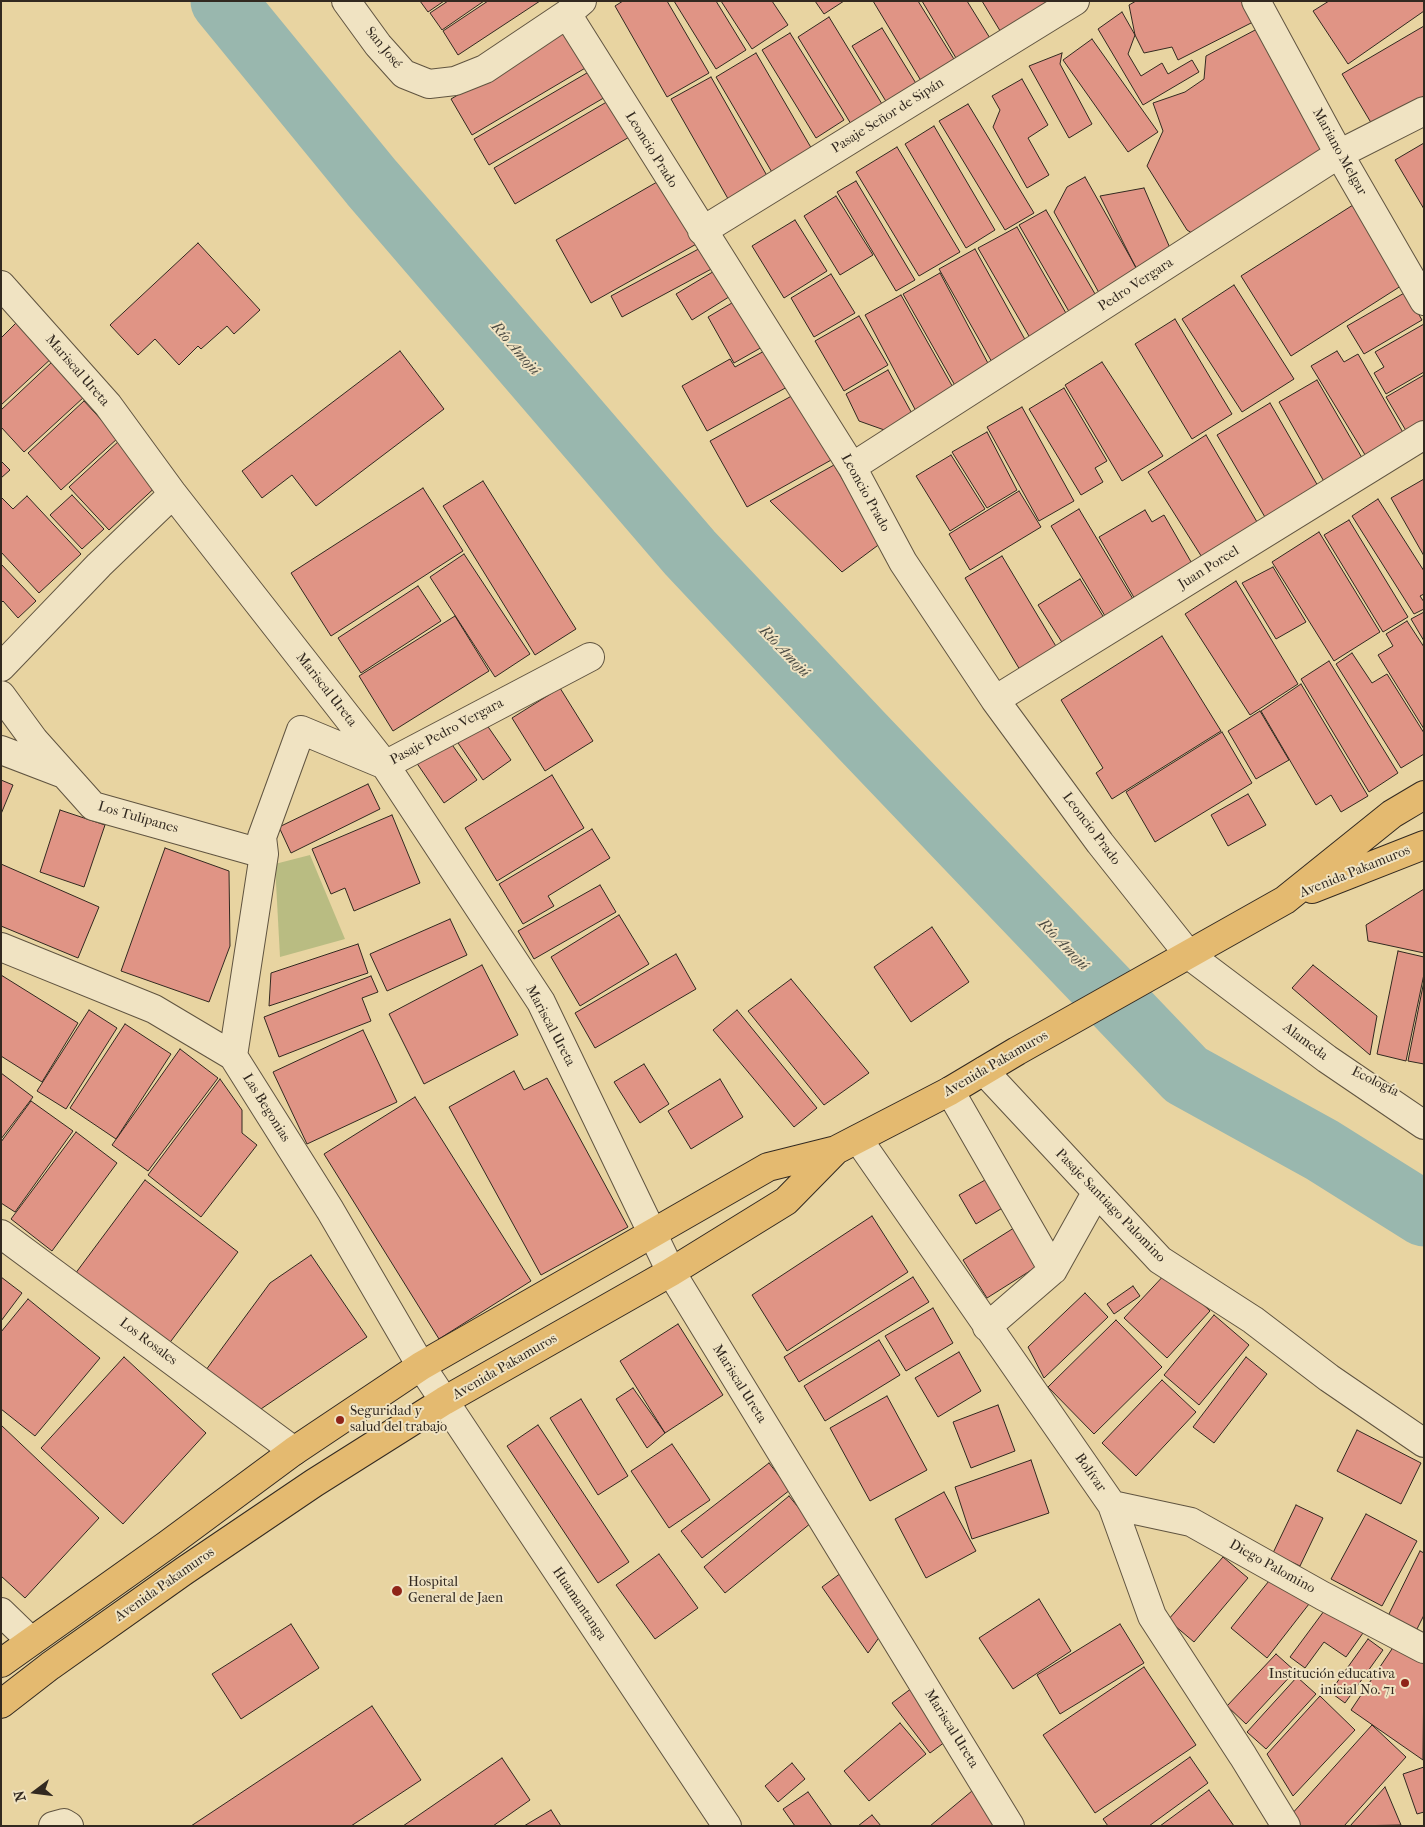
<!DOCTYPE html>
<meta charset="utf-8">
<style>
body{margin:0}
#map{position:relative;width:1425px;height:1827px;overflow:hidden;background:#e8d4a1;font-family:"IM FELL French Canon",serif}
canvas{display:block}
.frame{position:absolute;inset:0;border:2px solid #322920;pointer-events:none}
.north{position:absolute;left:10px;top:1767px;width:50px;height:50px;-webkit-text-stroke:4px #f0e3c2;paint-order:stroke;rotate:255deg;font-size:14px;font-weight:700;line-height:20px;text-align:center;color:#322920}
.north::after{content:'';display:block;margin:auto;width:18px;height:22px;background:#322920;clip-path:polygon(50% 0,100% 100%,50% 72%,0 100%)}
</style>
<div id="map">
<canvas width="1425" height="1827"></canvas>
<div class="frame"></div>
<div class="north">N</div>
</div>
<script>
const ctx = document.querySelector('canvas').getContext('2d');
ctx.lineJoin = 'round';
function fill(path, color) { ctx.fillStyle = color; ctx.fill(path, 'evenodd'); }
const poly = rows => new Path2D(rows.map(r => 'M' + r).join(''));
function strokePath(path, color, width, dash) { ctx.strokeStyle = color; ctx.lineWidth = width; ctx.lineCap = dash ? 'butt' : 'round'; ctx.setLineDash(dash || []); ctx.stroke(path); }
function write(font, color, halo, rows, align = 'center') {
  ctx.font = font + ' "IM FELL French Canon",serif'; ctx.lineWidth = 4; ctx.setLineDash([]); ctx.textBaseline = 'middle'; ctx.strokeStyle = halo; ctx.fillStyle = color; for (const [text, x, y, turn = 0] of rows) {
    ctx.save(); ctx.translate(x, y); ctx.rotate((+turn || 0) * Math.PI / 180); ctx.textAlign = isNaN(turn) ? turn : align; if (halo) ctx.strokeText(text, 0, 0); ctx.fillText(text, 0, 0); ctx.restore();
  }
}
const green = poly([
 [310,855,345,939,280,957,275,864]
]);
const river = poly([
 [223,1,372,183,690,553,860,734,1186,1075,1322,1150,1424,1214]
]);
const building = poly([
 [420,1,444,1,428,12,420,1],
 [448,1,484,1,442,30,430,13,448,1],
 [488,1,540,1,458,55,443,31,488,1],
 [623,1,667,1,709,73,667,97,615,6,623,1],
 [674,1,716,1,746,50,716,69,674,1],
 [721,1,772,1,788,25,752,49,721,1],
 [815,1,844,1,824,14,815,1],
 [873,1,918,1,957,64,923,84,873,1],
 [922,1,967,1,993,43,959,63,922,1],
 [982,1,1056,1,1002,34,982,1],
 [1136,1,1245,1,1255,21,1178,60,1172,47,1144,53,1135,35,1129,5,1136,1],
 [1329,1,1424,1,1424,11,1348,64,1313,11,1329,1],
 [1122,12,1135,35,1128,54,1141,76,1162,63,1168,74,1192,60,1199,72,1143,105,1098,29,1122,12],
 [829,17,882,104,851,124,798,37,829,17],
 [1424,26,1424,96,1373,126,1342,74,1424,26],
 [882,28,917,85,887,103,852,46,882,28],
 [1257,29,1324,155,1198,237,1187,230,1147,166,1163,131,1153,103,1185,92,1204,79,1206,56,1257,29],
 [566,31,587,67,472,135,451,99,566,31],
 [790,33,844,120,816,138,762,50,790,33],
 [1092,39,1158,132,1128,152,1063,60,1092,39],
 [756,53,813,151,773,174,716,77,756,53],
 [1062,53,1060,64,1092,124,1069,138,1029,66,1062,53],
 [592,70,607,96,489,165,474,139,592,70],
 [711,77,770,181,731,204,671,99,711,77],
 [1022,79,1048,125,1028,138,1049,175,1027,188,993,127,1000,110,992,96,1022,79],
 [610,100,631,136,515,204,494,168,610,100],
 [968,104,1034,213,1005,230,939,121,968,104],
 [934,126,995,230,966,248,905,144,934,126],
 [1424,143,1424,209,1395,160,1424,143],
 [897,147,960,252,919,276,856,172,897,147],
 [1085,177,1142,278,1103,300,1054,212,1067,187,1085,177],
 [664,178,700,242,591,303,556,240,664,178],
 [856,181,915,280,896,291,837,192,856,181],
 [1144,188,1173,255,1140,276,1100,196,1144,188],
 [836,196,873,255,840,275,804,216,836,196],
 [1353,205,1404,284,1291,356,1241,276,1353,205],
 [1046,210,1098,299,1071,315,1019,225,1046,210],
 [795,220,827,271,784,298,752,246,795,220],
 [1017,227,1071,322,1033,343,978,248,1017,227],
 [198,243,260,310,234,334,227,326,201,349,198,346,179,365,155,339,138,355,110,325,198,243],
 [706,245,717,266,622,317,611,296,706,245],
 [975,249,1028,345,993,364,939,269,975,249],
 [716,270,732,295,692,320,676,294,716,270],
 [940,273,990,367,957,389,903,294,940,273],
 [831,274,855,313,814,337,791,298,831,274],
 [1234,285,1294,379,1242,412,1182,319,1234,285],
 [1406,292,1422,320,1364,354,1347,326,1406,292],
 [901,295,955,391,917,413,865,315,901,295],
 [737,300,764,346,734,363,708,317,737,300],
 [859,316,888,365,844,391,815,341,859,316],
 [1175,319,1232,414,1192,439,1135,344,1175,319],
 [19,320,54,356,1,405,1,338,19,320],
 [1424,324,1424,372,1386,394,1374,373,1384,367,1375,352,1424,324],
 [768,349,789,386,707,431,682,386,730,359,735,367,768,349],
 [400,351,444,409,316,506,292,475,262,498,242,471,400,351],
 [1337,351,1344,362,1358,354,1405,436,1367,458,1311,366,1337,351],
 [52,362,84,397,24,452,1,427,1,410,52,362],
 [1102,362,1163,456,1122,481,1065,385,1102,362],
 [888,370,915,419,890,432,859,421,846,394,888,370],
 [1424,375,1424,425,1408,434,1386,397,1424,375],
 [1317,380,1365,463,1326,485,1279,402,1317,380],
 [1064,388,1107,461,1095,468,1103,482,1081,495,1029,409,1064,388],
 [797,393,833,459,747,507,710,441,797,393],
 [84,401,118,438,61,490,28,453,84,401],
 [1270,403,1322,493,1269,524,1217,435,1270,403],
 [1022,407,1074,501,1039,521,987,427,1022,407],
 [987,432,1017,490,987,508,952,452,987,432],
 [1206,435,1260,527,1205,562,1148,472,1206,435],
 [120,440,160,483,109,530,69,487,120,440],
 [951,455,985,509,950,531,916,476,951,455],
 [1,461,10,470,1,478,1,461],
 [834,465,881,543,842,572,770,501,834,465],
 [1424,479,1424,556,1391,498,1424,479],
 [483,481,576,629,535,655,443,506,483,481],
 [423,488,463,551,331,636,291,573,423,488],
 [1019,491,1041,527,970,570,949,534,1019,491],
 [72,495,104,529,82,549,50,515,72,495],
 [27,496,81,554,39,593,1,552,1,497,13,509,27,496],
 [1378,499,1424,571,1424,594,1420,596,1424,602,1424,609,1414,614,1352,516,1378,499],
 [1079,509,1136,604,1108,621,1051,526,1079,509],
 [1145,510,1152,522,1164,515,1194,567,1136,601,1099,537,1145,510],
 [1349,520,1408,617,1383,632,1324,535,1349,520],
 [1319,532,1380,632,1334,661,1272,562,1319,532],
 [464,554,530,654,495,677,430,577,464,554],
 [1002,556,1060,653,1023,675,965,578,1002,556],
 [1,564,36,601,18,618,3,601,1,603,1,564],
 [1273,567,1306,622,1276,639,1242,583,1273,567],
 [1080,579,1106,621,1065,647,1038,605,1080,579],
 [1236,581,1298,684,1250,715,1185,614,1236,581],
 [418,586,441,621,361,673,338,638,418,586],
 [1424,612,1424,641,1411,619,1424,612],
 [455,616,489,671,393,731,359,676,455,616],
 [1407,621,1424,647,1424,729,1378,655,1393,646,1386,634,1407,621],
 [1162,636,1221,731,1112,799,1096,773,1103,768,1061,700,1162,636],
 [1352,653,1372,683,1387,674,1424,733,1424,754,1401,768,1336,664,1352,653],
 [1329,661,1398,773,1369,792,1301,679,1329,661],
 [1301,684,1368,796,1341,812,1331,795,1316,805,1261,711,1301,684],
 [560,688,593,741,545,771,512,718,560,688],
 [1260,711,1289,760,1256,779,1228,731,1260,711],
 [482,718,511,760,483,780,454,737,482,718],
 [1222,732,1252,783,1155,842,1126,792,1222,732],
 [448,739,477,780,444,803,416,762,448,739],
 [552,775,584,828,497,881,465,828,552,775],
 [1,780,13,785,1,814,1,780],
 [368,784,380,809,291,853,279,827,368,784],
 [1248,794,1266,825,1228,846,1211,815,1248,794],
 [60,810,105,825,84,887,40,872,60,810],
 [392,815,420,883,354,911,345,888,331,894,312,849,392,815],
 [592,829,610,858,548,896,554,906,523,924,499,884,592,829],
 [165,848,229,871,230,946,209,1002,121,971,165,848],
 [1,864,99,907,78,958,1,926,1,864],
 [600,885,616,912,534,959,518,931,600,885],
 [1424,889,1424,953,1368,941,1366,925,1424,889],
 [619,915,649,964,580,1006,551,957,619,915],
 [450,919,467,955,387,991,370,954,450,919],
 [932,927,969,982,911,1022,874,967,932,927],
 [358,944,368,973,269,1006,271,973,358,944],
 [1398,951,1424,957,1424,974,1406,1061,1377,1054,1398,951],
 [676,954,696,989,595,1048,575,1013,676,954],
 [482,965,518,1035,424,1084,389,1014,482,965],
 [1313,965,1377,1016,1370,1055,1292,988,1313,965],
 [1,975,78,1023,42,1082,1,1056,1,975],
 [371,976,378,992,362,998,371,1021,279,1057,264,1017,371,976],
 [791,979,869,1073,824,1105,748,1011,791,979],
 [1424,981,1424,1064,1408,1061,1424,981],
 [89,1010,117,1028,66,1109,37,1091,89,1010],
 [737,1010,817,1108,794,1127,713,1030,737,1010],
 [125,1024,171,1054,116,1139,70,1108,125,1024],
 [363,1030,397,1102,307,1144,273,1072,363,1030],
 [180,1049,218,1078,148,1171,112,1145,180,1049],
 [644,1064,669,1104,640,1123,614,1082,644,1064],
 [514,1071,524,1090,547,1078,628,1227,541,1275,449,1107,514,1071],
 [1,1073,33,1097,1,1139,1,1073],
 [220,1079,242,1110,242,1133,257,1145,201,1217,148,1175,220,1079],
 [720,1079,743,1117,691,1149,668,1111,720,1079],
 [415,1097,531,1281,439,1339,324,1154,415,1097],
 [31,1101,73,1131,15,1212,1,1203,1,1142,31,1101],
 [76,1132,117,1163,52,1251,11,1219,76,1132],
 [992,1176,1009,1204,976,1224,959,1195,992,1176],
 [145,1180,238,1252,168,1345,75,1274,145,1180],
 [872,1216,908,1272,787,1351,752,1295,872,1216],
 [1017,1226,1041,1264,987,1298,963,1260,1017,1226],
 [311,1255,367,1337,255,1413,203,1374,270,1283,311,1255],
 [1168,1271,1210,1311,1167,1358,1124,1318,1168,1271],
 [1,1277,22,1293,1,1321,1,1277],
 [913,1277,929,1302,799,1382,784,1357,913,1277],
 [1133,1286,1140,1296,1114,1314,1107,1304,1133,1286],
 [1085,1293,1108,1317,1044,1378,1028,1347,1085,1293],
 [28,1299,100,1358,35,1436,1,1409,1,1332,28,1299],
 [933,1308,953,1343,906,1371,885,1336,933,1308],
 [1214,1315,1249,1345,1199,1405,1164,1375,1214,1315],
 [1116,1320,1162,1367,1094,1434,1048,1387,1116,1320],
 [678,1324,723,1395,665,1433,620,1361,678,1324],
 [879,1340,900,1375,825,1421,804,1386,879,1340],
 [959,1352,981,1391,938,1417,915,1378,959,1352],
 [124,1357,206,1433,123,1524,41,1448,124,1357],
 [1246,1357,1267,1374,1214,1443,1193,1427,1246,1357],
 [1162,1380,1196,1412,1136,1476,1102,1443,1162,1380],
 [633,1388,665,1433,647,1448,616,1399,633,1388],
 [887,1396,927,1470,870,1501,830,1428,887,1396],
 [581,1399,628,1476,598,1495,550,1418,581,1399],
 [998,1405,1015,1451,971,1468,953,1422,998,1405],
 [1,1425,99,1518,25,1598,1,1576,1,1425],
 [538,1425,629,1562,598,1583,507,1446,538,1425],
 [1357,1430,1421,1463,1401,1504,1337,1471,1357,1430],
 [672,1444,710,1500,669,1528,631,1471,672,1444],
 [1031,1460,1049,1513,972,1539,955,1487,1031,1460],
 [769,1463,790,1490,702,1558,681,1531,769,1463],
 [944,1492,976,1551,926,1578,895,1519,944,1492],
 [789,1496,811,1523,725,1593,704,1567,789,1496],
 [1296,1505,1323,1518,1300,1566,1273,1553,1296,1505],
 [1366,1514,1417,1541,1382,1606,1331,1579,1366,1514],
 [1420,1551,1424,1553,1424,1615,1416,1631,1388,1616,1420,1551],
 [659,1554,698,1608,655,1639,616,1585,659,1554],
 [1223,1557,1248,1578,1194,1642,1168,1620,1223,1557],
 [841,1573,883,1632,868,1653,822,1587,841,1573],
 [1273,1576,1309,1604,1267,1658,1231,1628,1273,1576],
 [1039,1599,1071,1651,1013,1689,979,1638,1039,1599],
 [1327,1607,1363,1633,1346,1657,1324,1642,1305,1668,1290,1657,1327,1607],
 [291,1624,319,1668,241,1719,212,1674,291,1624],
 [1120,1624,1144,1663,1060,1714,1037,1675,1120,1624],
 [1368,1639,1383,1650,1345,1703,1330,1692,1368,1639],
 [1396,1643,1424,1663,1423,1760,1351,1710,1396,1643],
 [1276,1654,1295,1671,1246,1724,1227,1706,1276,1654],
 [1144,1667,1196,1745,1095,1813,1043,1735,1144,1667],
 [1297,1677,1316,1694,1266,1749,1247,1732,1297,1677],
 [912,1688,949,1739,930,1753,892,1703,912,1688],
 [1320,1696,1355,1730,1293,1796,1267,1754,1320,1696],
 [372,1706,421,1780,351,1826,191,1826,372,1706],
 [900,1723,926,1754,869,1801,844,1771,900,1723],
 [1372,1725,1406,1757,1344,1826,1300,1826,1290,1816,1372,1725],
 [1190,1757,1208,1783,1149,1826,1108,1826,1103,1819,1190,1757],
 [502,1758,530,1800,493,1826,403,1826,502,1758],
 [792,1763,805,1779,778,1802,765,1786,792,1763],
 [1424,1767,1424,1812,1417,1814,1403,1774,1424,1767],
 [1385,1787,1401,1825,1350,1826,1385,1787],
 [1209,1790,1234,1826,1160,1826,1209,1790],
 [972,1791,1000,1826,930,1826,972,1791],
 [808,1792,832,1826,795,1826,783,1809,808,1792],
 [551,1810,561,1826,524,1826,551,1810],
 [872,1815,881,1826,858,1826,872,1815]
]);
const minor = poly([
 [346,1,378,45,404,74,429,84,455,81,485,69,567,14,582,1],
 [1256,1,1339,154,1424,301],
 [567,14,852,467,903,562,995,700,1100,843,1189,955,1327,1059,1424,1125],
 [702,231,1075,1],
 [1,285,108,405,173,494,385,765,541,1002,671,1272,1010,1826],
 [852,467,1339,154,1424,111],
 [1,667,99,565,173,494],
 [1,695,34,740,93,806,264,854],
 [995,700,1424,435],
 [1,750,61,773],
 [1,947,154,1009,233,1056,330,1210,421,1366,727,1826],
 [233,1056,264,854,262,837,301,730,385,765,590,657],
 [984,1071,1160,1260,1253,1320,1329,1378,1424,1443],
 [950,1091,1053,1270],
 [858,1139,1112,1505,1152,1616,1243,1756,1286,1826],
 [1,1234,294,1451],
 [987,1327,1053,1270,1096,1193],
 [1112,1505,1191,1522,1323,1596,1424,1649],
 [1,1612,31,1641],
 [53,1826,64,1823,69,1826]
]);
const highway = poly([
 [1312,889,1424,845],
 [836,1150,950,1091,1017,1051,1285,900,1392,814,1424,795],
 [1,1663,167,1545,294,1451,421,1366,768,1167,836,1150,786,1201,671,1272,444,1401,314,1483,184,1571,50,1666,1,1704]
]);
const markers = [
 [340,1420,5,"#8f2418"],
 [397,1591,6,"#8f2418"],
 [1405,1683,5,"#8f2418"]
];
const streetNames = [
 ["San José",383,48,51],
 ["Pasaje Señor de Sipán",888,116,-32],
 ["Leoncio Prado",651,150,58],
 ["Mariano Melgar",1339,152,61],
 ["Pedro Vergara",1136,285,-33],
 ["Mariscal Ureta",77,371,49],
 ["Leoncio Prado",865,493,61],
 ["Juan Porcel",1209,568,-32],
 ["Mariscal Ureta",326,690,52],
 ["Pasaje Pedro Vergara",447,732,-28],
 ["Los Tulipanes",138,818,16],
 ["Leoncio Prado",1091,829,53],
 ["Avenida Pakamuros",1355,872,-22],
 ["Mariscal Ureta",550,1026,62],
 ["Alameda",1305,1042,37],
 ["Avenida Pakamuros",996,1064,-30],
 ["Ecología",1375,1082,26],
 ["Las Begonias",266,1108,58],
 ["Pasaje Santiago Palomino",1110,1206,46],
 ["Los Rosales",148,1342,37],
 ["Avenida Pakamuros",505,1367,-30],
 ["Mariscal Ureta",739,1384,58],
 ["Bolívar",1090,1473,55],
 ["Diego Palomino",1272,1567,29],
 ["Avenida Pakamuros",165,1585,-35],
 ["Huamantanga",579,1604,56],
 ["Mariscal Ureta",951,1729,58]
];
const poiNames = [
 ["Seguridad y",350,1412],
 ["salud del trabajo",350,1428],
 ["Hospital",408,1583],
 ["General de Jaen",408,1599],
 ["Institución educativa",1395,1675,"right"],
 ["inicial No. 71",1395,1691,"right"]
];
const waterNames = [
 ["Río Amojú",515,349,49],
 ["Río Amojú",784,652,46],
 ["Río Amojú",1063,945,46]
];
fill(green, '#b9bc82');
strokePath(river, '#99b7ae', 65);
fill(building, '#e09485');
strokePath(building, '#322920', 1);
strokePath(minor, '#605440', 30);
strokePath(highway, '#322920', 30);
strokePath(minor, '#f0e3c2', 28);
strokePath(highway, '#e4ba70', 28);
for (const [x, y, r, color] of markers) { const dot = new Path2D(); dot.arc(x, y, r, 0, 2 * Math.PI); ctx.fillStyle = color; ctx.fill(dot); strokePath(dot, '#f0e3c2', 2); }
write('14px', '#322920', '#f0e3c2', streetNames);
write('14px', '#322920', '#f0e3c2', poiNames, 'left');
write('italic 15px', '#4c4c44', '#f0e3c2', waterNames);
</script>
